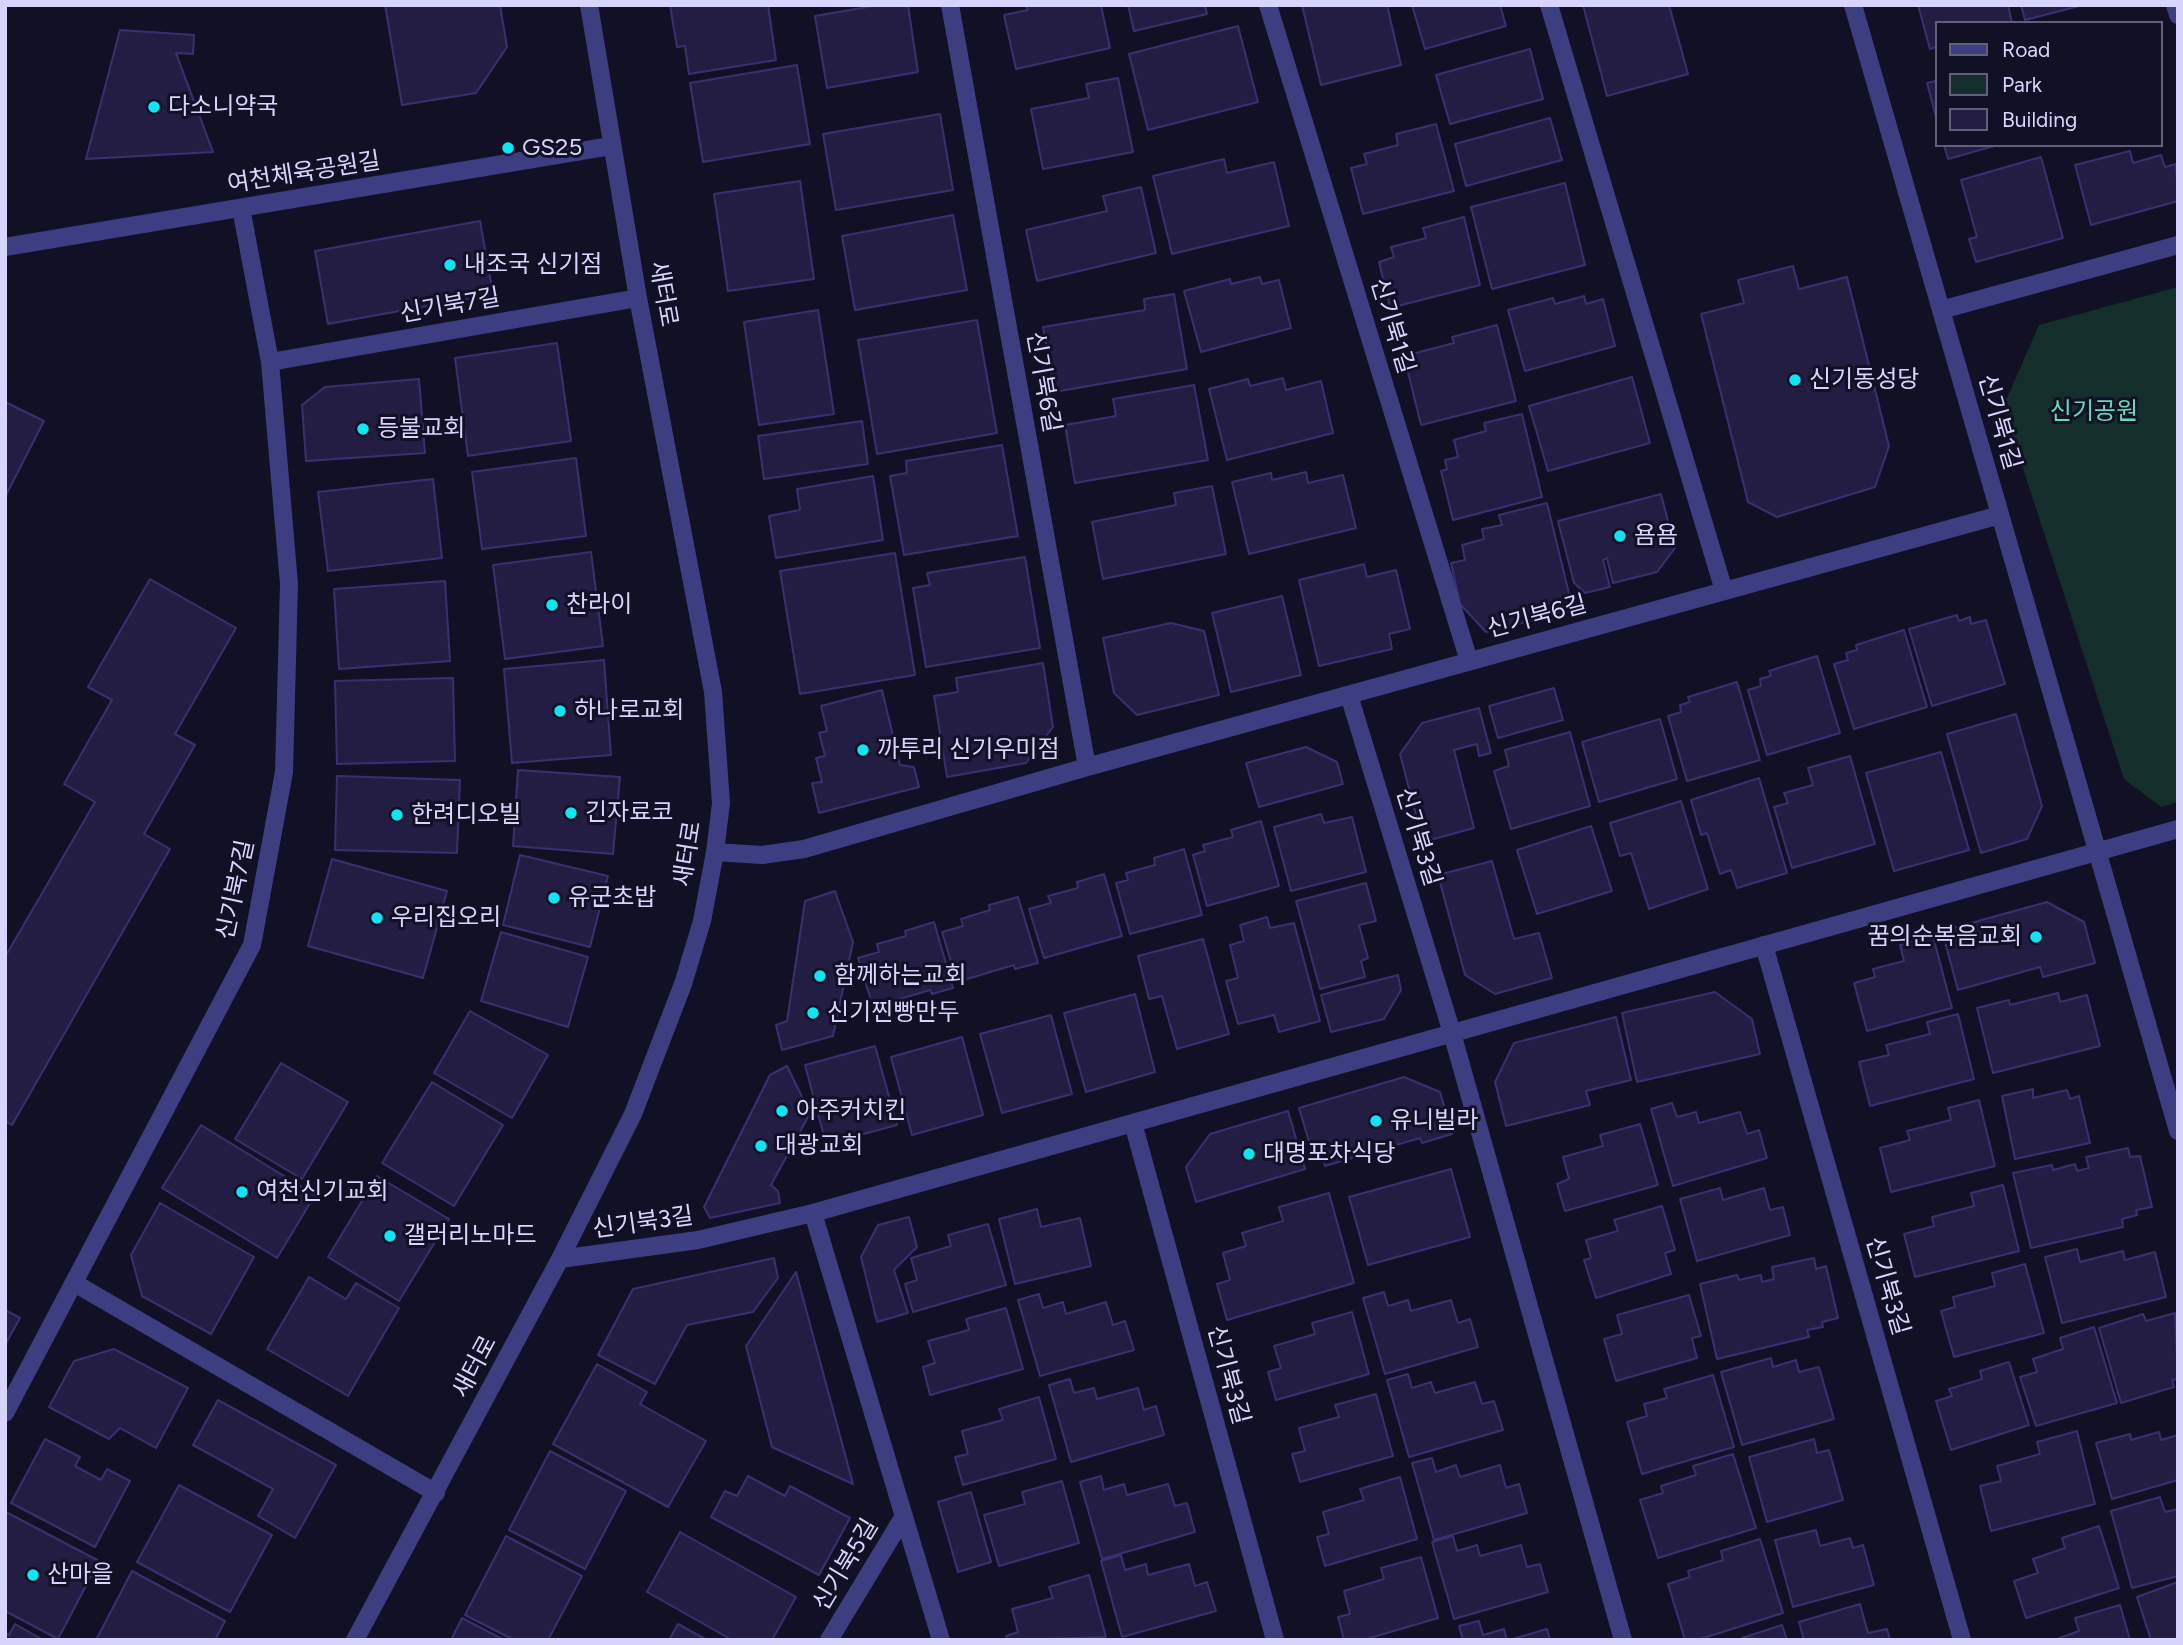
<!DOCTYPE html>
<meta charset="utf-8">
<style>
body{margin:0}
#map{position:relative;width:2183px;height:1645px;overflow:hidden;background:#121024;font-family:Figtree,sans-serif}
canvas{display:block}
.frame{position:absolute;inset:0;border:7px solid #d7d5fd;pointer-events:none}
.legend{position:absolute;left:1935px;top:21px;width:228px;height:126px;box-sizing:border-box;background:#121024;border:2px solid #615f7b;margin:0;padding:9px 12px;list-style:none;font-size:21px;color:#d7d5fd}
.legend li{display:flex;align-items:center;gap:14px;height:35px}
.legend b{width:35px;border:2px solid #615f7b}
</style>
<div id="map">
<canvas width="2183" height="1645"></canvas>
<div class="frame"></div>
<ul class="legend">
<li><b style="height:9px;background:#3d3e81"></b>Road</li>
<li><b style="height:19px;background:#132e2b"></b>Park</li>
<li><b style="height:19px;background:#231d44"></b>Building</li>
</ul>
</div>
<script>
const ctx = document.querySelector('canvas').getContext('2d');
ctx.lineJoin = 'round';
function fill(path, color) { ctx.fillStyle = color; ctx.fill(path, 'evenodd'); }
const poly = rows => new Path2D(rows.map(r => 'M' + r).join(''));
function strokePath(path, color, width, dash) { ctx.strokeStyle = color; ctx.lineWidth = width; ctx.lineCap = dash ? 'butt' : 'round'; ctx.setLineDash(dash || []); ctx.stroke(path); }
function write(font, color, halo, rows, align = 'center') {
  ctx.font = font + ' Figtree,"Noto Sans KR",sans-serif'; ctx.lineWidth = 6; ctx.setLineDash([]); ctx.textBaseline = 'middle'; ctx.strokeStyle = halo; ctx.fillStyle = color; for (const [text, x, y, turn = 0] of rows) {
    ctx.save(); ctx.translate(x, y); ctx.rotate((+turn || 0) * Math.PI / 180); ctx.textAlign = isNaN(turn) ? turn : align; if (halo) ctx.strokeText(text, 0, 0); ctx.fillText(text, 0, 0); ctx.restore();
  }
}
const green = poly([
 [2178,287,2178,802,2161,807,2124,779,2003,407,2039,325]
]);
const building = poly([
 [385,5,500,5,507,47,476,93,402,105,385,5],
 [670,5,768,5,776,60,689,74,685,46,677,47,670,5],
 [879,5,908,5,918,72,827,88,815,16,879,5],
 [1026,5,1101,5,1110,48,1016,69,1004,15,1028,10,1026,5],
 [1128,5,1205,5,1207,14,1134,31,1128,5],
 [1302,5,1387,5,1401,65,1321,85,1302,5],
 [1412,5,1500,5,1506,26,1425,49,1412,5],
 [1583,5,1669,5,1688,74,1607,96,1583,5],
 [1918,5,2008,5,2012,23,1936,23,1936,47,1930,49,1918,5],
 [2021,5,2083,5,2025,20,2021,5],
 [1238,26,1258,102,1148,130,1129,54,1238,26],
 [120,30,194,35,193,54,176,53,213,152,86,159,120,30],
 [1530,49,1543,99,1450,124,1436,75,1530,49],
 [797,65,810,144,703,162,690,83,797,65],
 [1118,78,1133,152,1043,169,1031,109,1089,98,1086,84,1118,78],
 [1936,81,1936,117,1927,83,1936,81],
 [940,114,953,190,836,210,823,134,940,114],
 [1550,118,1562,160,1466,186,1455,144,1550,118],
 [1436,124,1454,191,1363,214,1351,168,1367,164,1364,154,1398,145,1396,134,1436,124],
 [1944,145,1998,145,1948,159,1944,145],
 [2130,151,2133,163,2161,155,2165,167,2176,164,2178,201,2091,225,2075,165,2130,151],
 [2041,157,2063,238,1976,262,1969,239,1977,237,1961,180,2041,157],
 [1224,159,1227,173,1274,162,1289,226,1172,254,1153,176,1224,159],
 [800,181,814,279,728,291,714,194,800,181],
 [1565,183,1585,265,1492,289,1471,207,1565,183],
 [1141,187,1156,253,1037,281,1026,230,1107,211,1103,196,1141,187],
 [953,215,967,290,855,310,842,236,953,215],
 [1464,217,1480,285,1390,308,1379,262,1394,257,1391,247,1426,238,1423,228,1464,217],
 [480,221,493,294,328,324,315,251,480,221],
 [1793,266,1799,289,1847,277,1889,446,1875,487,1777,517,1748,502,1701,314,1744,303,1738,280,1793,266],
 [1260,277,1262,284,1279,280,1291,328,1201,352,1184,291,1230,279,1231,284,1260,277],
 [1174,294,1187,369,1054,392,1043,327,1145,310,1144,299,1174,294],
 [1584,296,1586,304,1603,299,1615,346,1525,371,1508,310,1553,298,1555,304,1584,296],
 [818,310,834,414,759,425,744,322,818,310],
 [977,320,997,433,877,454,858,340,977,320],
 [1497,325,1516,401,1421,425,1404,356,1454,343,1452,337,1497,325],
 [557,343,571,441,468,456,455,358,557,343],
 [1632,377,1650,443,1548,471,1529,406,1632,377],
 [1283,378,1286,390,1321,381,1333,433,1227,460,1209,389,1248,379,1250,386,1283,378],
 [419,379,425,453,306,461,302,405,325,387,419,379],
 [1194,385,1208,460,1075,483,1065,425,1116,416,1113,399,1194,385],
 [5,402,44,421,5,497,5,402],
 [1522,414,1542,497,1453,520,1441,471,1447,469,1445,460,1458,457,1454,440,1486,431,1484,423,1522,414],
 [862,421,868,464,764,479,758,436,862,421],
 [1002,445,1018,536,904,555,890,476,907,473,906,461,1002,445],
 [576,458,586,536,482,549,472,472,576,458],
 [1306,472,1308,483,1343,475,1356,528,1249,554,1232,482,1271,473,1272,480,1306,472],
 [873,476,883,540,776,558,769,516,800,510,797,489,873,476],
 [433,479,442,558,328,571,318,492,433,479],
 [1212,486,1226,554,1103,579,1092,522,1176,505,1174,493,1212,486],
 [1661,494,1675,548,1657,572,1613,583,1607,558,1603,560,1610,587,1585,593,1574,583,1558,521,1661,494],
 [1547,503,1573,610,1486,632,1460,604,1451,563,1465,560,1462,545,1484,539,1482,529,1502,525,1499,515,1547,503],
 [591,552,603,646,505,659,493,565,591,552],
 [895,553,915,675,800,694,780,571,895,553],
 [1025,557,1040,648,926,667,913,588,930,585,927,573,1025,557],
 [1364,564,1367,577,1396,570,1410,629,1389,634,1392,649,1319,666,1299,580,1364,564],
 [150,579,236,628,175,734,195,745,144,834,170,849,12,1125,5,1121,5,957,95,802,64,784,112,700,88,687,150,579],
 [445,581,450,661,339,669,334,589,445,581],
 [1282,596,1301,675,1231,692,1212,613,1282,596],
 [1957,615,1959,621,1970,617,1971,624,1986,620,2005,684,1932,706,1909,629,1957,615],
 [1171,623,1204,631,1219,695,1137,715,1114,693,1103,638,1171,623],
 [1904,630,1927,707,1854,729,1834,664,1848,660,1846,653,1857,650,1856,645,1904,630],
 [1817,656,1840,733,1767,755,1748,690,1761,686,1760,679,1771,676,1769,671,1817,656],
 [604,660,611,755,512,763,504,669,604,660],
 [1043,663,1053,727,1026,763,947,777,934,696,958,692,956,678,1043,663],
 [453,678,455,761,337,764,335,681,453,678],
 [1737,682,1760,760,1687,781,1668,716,1681,712,1680,705,1690,702,1688,697,1737,682],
 [1554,688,1563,720,1498,738,1489,706,1554,688],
 [882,690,900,765,914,767,919,787,819,813,812,783,822,782,816,758,825,756,819,733,827,731,821,706,882,690],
 [1479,708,1491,753,1479,756,1477,744,1454,750,1474,828,1423,842,1400,754,1422,723,1479,708],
 [2016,714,2042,806,2027,839,1981,853,1947,734,2016,714],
 [1660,719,1677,779,1599,802,1582,742,1660,719],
 [1570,732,1590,806,1511,829,1494,771,1509,766,1505,750,1570,732],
 [1306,747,1337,762,1343,784,1259,807,1246,763,1306,747],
 [1941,752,1969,850,1894,871,1866,773,1941,752],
 [1850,756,1875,844,1792,868,1774,807,1788,803,1784,793,1813,785,1808,768,1850,756],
 [518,770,620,777,613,854,513,846,518,770],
 [337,776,460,780,457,853,335,850,337,776],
 [1759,778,1787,873,1737,888,1731,870,1720,874,1707,833,1701,835,1691,800,1759,778],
 [1681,801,1708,889,1649,909,1631,853,1620,856,1610,823,1681,801],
 [1321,814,1324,823,1352,817,1366,872,1291,891,1274,827,1321,814],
 [1261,821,1279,886,1207,906,1193,855,1205,851,1203,845,1233,837,1231,830,1261,821],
 [1591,826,1612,891,1537,914,1517,850,1591,826],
 [1184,849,1202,915,1130,934,1116,883,1128,880,1126,873,1155,865,1154,858,1184,849],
 [520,855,608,876,590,947,503,925,520,855],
 [332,859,447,891,423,978,308,946,332,859],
 [1492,861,1514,939,1539,933,1552,978,1495,994,1465,975,1438,875,1492,861],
 [1104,874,1122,936,1044,958,1029,909,1051,903,1048,896,1078,888,1077,882,1104,874],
 [1366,883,1376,921,1359,925,1368,958,1361,961,1365,977,1320,989,1296,901,1366,883],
 [835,891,853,942,833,1036,782,1050,776,1025,787,1021,805,901,835,891],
 [1018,897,1038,963,1015,969,1014,965,957,982,942,932,963,926,961,919,990,910,989,905,1018,897],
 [2047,902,2084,922,2095,963,2043,977,2040,967,1958,990,1942,931,2047,902],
 [1267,917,1270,928,1294,923,1320,1021,1279,1032,1274,1015,1238,1024,1226,981,1238,978,1230,945,1244,941,1240,925,1267,917],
 [934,922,953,988,932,994,930,990,873,1007,858,958,879,952,877,944,906,936,905,931,934,922],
 [501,932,588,957,568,1027,481,1001,501,932],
 [1933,936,1952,1008,1867,1031,1854,983,1875,977,1873,969,1904,961,1900,945,1933,936],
 [1203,939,1229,1034,1177,1049,1162,996,1149,999,1138,956,1203,939],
 [1398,975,1401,990,1384,1019,1331,1032,1321,995,1398,975],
 [1715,992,1752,1019,1760,1054,1637,1082,1622,1013,1715,992],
 [2058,993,2060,1002,2087,995,2100,1046,1993,1073,1977,1008,2009,1000,2010,1005,2058,993],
 [1135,994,1155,1072,1086,1092,1064,1013,1135,994],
 [470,1011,548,1055,512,1118,434,1073,470,1011],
 [1958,1014,1974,1079,1870,1106,1859,1062,1889,1055,1886,1045,1930,1034,1927,1022,1958,1014],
 [1051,1015,1072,1094,1002,1113,980,1034,1051,1015],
 [1616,1017,1631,1080,1586,1091,1590,1105,1506,1126,1495,1082,1514,1043,1616,1017],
 [962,1037,983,1115,912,1135,891,1057,962,1037],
 [875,1046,897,1125,826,1144,805,1065,875,1046],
 [281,1063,348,1102,302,1179,235,1139,281,1063],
 [787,1066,807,1107,808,1117,771,1185,778,1191,780,1203,710,1218,704,1207,770,1075,787,1066],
 [1404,1077,1440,1092,1452,1134,1422,1143,1420,1138,1325,1166,1321,1153,1313,1155,1299,1108,1404,1077],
 [432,1082,503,1125,454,1206,382,1163,432,1082],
 [2033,1089,2033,1098,2067,1090,2070,1099,2079,1096,2090,1143,2015,1159,2002,1096,2033,1089],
 [1979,1100,1995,1166,1891,1192,1880,1148,1910,1140,1907,1131,1951,1120,1948,1108,1979,1100],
 [1672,1103,1677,1117,1696,1112,1699,1123,1740,1112,1747,1134,1759,1130,1767,1158,1673,1186,1651,1109,1672,1103],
 [1288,1111,1305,1169,1196,1202,1186,1167,1210,1134,1288,1111],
 [1640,1124,1658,1185,1565,1211,1557,1184,1569,1179,1563,1157,1603,1146,1600,1135,1640,1124],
 [201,1125,315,1195,277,1258,162,1188,201,1125],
 [2128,1148,2130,1157,2140,1156,2152,1207,2136,1210,2137,1215,2122,1219,2123,1227,2031,1248,2013,1173,2052,1165,2053,1170,2075,1164,2077,1171,2089,1168,2086,1157,2128,1148],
 [1451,1169,1470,1237,1368,1265,1349,1197,1451,1169],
 [377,1176,449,1219,399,1301,328,1257,377,1176],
 [2003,1185,2019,1251,1915,1277,1904,1234,1934,1226,1932,1217,1974,1206,1971,1193,2003,1185],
 [1720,1188,1723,1200,1764,1188,1770,1210,1783,1207,1790,1235,1697,1261,1680,1199,1720,1188],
 [1329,1193,1354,1283,1227,1320,1217,1284,1230,1280,1223,1253,1246,1246,1242,1233,1283,1221,1279,1207,1329,1193],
 [160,1203,254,1257,211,1334,142,1296,131,1255,160,1203],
 [1662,1206,1675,1250,1665,1253,1671,1274,1596,1298,1584,1260,1591,1258,1586,1240,1618,1231,1614,1220,1662,1206],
 [1037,1209,1041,1227,1080,1218,1091,1266,1015,1284,999,1219,1037,1209],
 [909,1217,917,1247,894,1270,908,1313,877,1322,861,1257,878,1225,909,1217],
 [988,1224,1006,1285,913,1312,905,1284,917,1280,911,1258,951,1246,948,1235,988,1224],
 [2077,1249,2080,1262,2123,1251,2125,1260,2155,1252,2166,1297,2062,1323,2045,1257,2077,1249],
 [774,1258,778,1278,753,1312,687,1325,655,1384,598,1355,633,1289,774,1258],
 [1814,1258,1816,1269,1826,1266,1838,1318,1822,1322,1823,1327,1807,1330,1809,1337,1717,1359,1700,1284,1737,1275,1739,1280,1761,1275,1762,1282,1774,1279,1772,1267,1814,1258],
 [2025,1264,2044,1333,1954,1357,1941,1311,1955,1307,1953,1297,1995,1286,1992,1273,2025,1264],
 [796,1272,853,1484,772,1447,746,1346,796,1272],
 [309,1277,346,1299,356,1283,399,1308,348,1396,267,1349,309,1277],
 [1384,1292,1388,1306,1408,1300,1411,1311,1451,1300,1458,1323,1470,1319,1478,1347,1385,1374,1363,1298,1384,1292],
 [1039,1294,1043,1308,1063,1302,1066,1314,1106,1302,1113,1325,1125,1321,1134,1350,1040,1376,1018,1300,1039,1294],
 [1689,1295,1701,1336,1692,1338,1697,1358,1616,1381,1604,1339,1622,1334,1617,1315,1689,1295],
 [1006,1308,1023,1369,930,1395,923,1367,935,1363,928,1341,969,1330,966,1319,1006,1308],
 [5,1310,20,1318,5,1345,5,1310],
 [1352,1312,1369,1374,1276,1400,1268,1372,1281,1368,1274,1346,1315,1334,1312,1323,1352,1312],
 [2175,1313,2178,1379,2172,1380,2174,1387,2121,1403,2099,1328,2143,1314,2146,1321,2175,1313],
 [2094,1327,2117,1403,2036,1426,2020,1377,2037,1372,2033,1359,2063,1349,2060,1338,2094,1327],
 [114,1349,188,1388,156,1448,120,1428,109,1439,49,1407,74,1361,114,1349],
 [1771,1358,1773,1367,1796,1360,1799,1372,1819,1367,1834,1419,1742,1445,1721,1372,1771,1358],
 [2009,1362,2029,1425,1951,1450,1936,1401,1952,1396,1949,1389,1982,1379,1980,1371,2009,1362],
 [597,1364,647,1392,640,1404,706,1441,668,1507,553,1444,597,1364],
 [1408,1374,1412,1388,1431,1382,1435,1393,1475,1382,1482,1404,1494,1401,1503,1430,1409,1457,1387,1380,1408,1374],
 [1713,1375,1734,1447,1642,1474,1627,1422,1647,1416,1644,1404,1667,1398,1664,1389,1713,1375],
 [1070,1379,1074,1393,1094,1388,1097,1399,1138,1388,1144,1410,1156,1406,1164,1435,1071,1462,1049,1385,1070,1379],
 [1376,1394,1393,1456,1300,1482,1292,1454,1305,1451,1299,1428,1339,1417,1335,1405,1376,1394],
 [1039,1397,1056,1459,963,1485,955,1457,968,1454,962,1431,1003,1420,999,1409,1039,1397],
 [218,1400,336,1465,295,1538,258,1516,273,1489,193,1445,218,1400],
 [2077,1431,2095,1504,1991,1531,1980,1486,2001,1481,1997,1466,2040,1454,2037,1442,2077,1431],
 [2159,1432,2161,1440,2178,1435,2178,1480,2112,1499,2096,1443,2130,1434,2131,1440,2159,1432],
 [45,1439,80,1457,75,1466,101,1480,107,1469,130,1481,95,1547,11,1503,45,1439],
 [1814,1439,1817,1453,1829,1450,1843,1500,1767,1522,1749,1457,1814,1439],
 [550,1451,626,1491,585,1569,509,1530,550,1451],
 [1733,1454,1756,1528,1658,1558,1640,1500,1663,1493,1661,1486,1696,1475,1693,1466,1733,1454],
 [1432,1458,1436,1472,1456,1465,1460,1477,1500,1465,1506,1488,1519,1484,1527,1513,1434,1540,1412,1463,1432,1458],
 [748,1476,785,1496,790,1486,850,1518,819,1575,711,1517,725,1491,737,1496,748,1476],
 [1101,1476,1104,1490,1124,1484,1127,1495,1168,1484,1175,1506,1187,1503,1195,1532,1102,1559,1080,1482,1101,1476],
 [1400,1477,1417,1539,1325,1566,1317,1537,1329,1534,1323,1512,1364,1500,1360,1489,1400,1477],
 [1062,1481,1079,1543,999,1566,984,1515,1025,1504,1022,1492,1062,1481],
 [179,1485,272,1535,230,1612,137,1562,179,1485],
 [971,1492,991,1562,958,1572,938,1502,971,1492],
 [2160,1497,2165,1512,2178,1509,2178,1576,2132,1588,2111,1511,2160,1497],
 [6,1512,99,1561,58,1639,5,1611,6,1512],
 [2099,1526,2119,1588,2026,1618,2014,1581,2038,1573,2033,1559,2065,1548,2062,1538,2099,1526],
 [1816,1530,1820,1546,1850,1538,1853,1548,1863,1545,1874,1585,1793,1607,1775,1540,1816,1530],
 [680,1532,796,1597,772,1640,732,1640,647,1592,680,1532],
 [506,1536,582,1576,548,1640,514,1640,465,1615,506,1536],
 [1453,1536,1457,1551,1477,1545,1480,1556,1521,1545,1527,1567,1540,1564,1548,1592,1454,1619,1432,1542,1453,1536],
 [1760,1539,1783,1613,1697,1640,1685,1640,1668,1584,1690,1577,1688,1571,1723,1560,1721,1551,1760,1539],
 [1121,1555,1125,1570,1146,1564,1148,1575,1189,1564,1195,1586,1207,1582,1216,1611,1122,1637,1101,1561,1121,1555],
 [1421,1557,1438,1618,1363,1640,1344,1640,1338,1617,1350,1614,1344,1591,1384,1579,1381,1568,1421,1557],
 [132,1571,225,1621,215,1640,96,1640,132,1571],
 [1089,1575,1106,1637,1007,1640,1006,1636,1018,1632,1012,1609,1053,1598,1049,1587,1089,1575],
 [2178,1582,2178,1640,2151,1640,2137,1597,2178,1582],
 [1860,1604,1868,1633,1887,1629,1890,1640,1804,1640,1799,1622,1860,1604],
 [2120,1605,2130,1640,2054,1640,2079,1631,2075,1618,2120,1605],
 [462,1618,504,1640,451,1640,462,1618],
 [1479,1621,1483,1635,1504,1629,1507,1640,1463,1640,1459,1626,1479,1621],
 [15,1624,43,1640,5,1640,5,1633,9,1635,15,1624],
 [678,1624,707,1640,669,1640,678,1624],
 [1782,1625,1787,1640,1742,1638,1782,1625],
 [1547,1629,1550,1640,1509,1640,1547,1629]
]);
const minor = poly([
 [950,5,1087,767],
 [1268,5,1469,661],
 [1549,5,1724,591],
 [1853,5,2178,1131],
 [2175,5,2178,15],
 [5,247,611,146],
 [1941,310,2178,245],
 [270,362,638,298],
 [1349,695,1452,1033,1623,1640],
 [715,852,762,855,804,849,1087,767,2000,515],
 [1764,945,1962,1640],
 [1133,1123,1275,1640],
 [813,1213,941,1640],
 [560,1259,698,1240,813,1213,2178,829],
 [76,1284,436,1493],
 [5,1413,252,945,284,772,289,584,270,362,241,208],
 [355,1640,560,1259,633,1114,683,984,702,921,715,852,721,803,713,692,638,298,589,5],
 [829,1640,904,1516]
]);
const markers = [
 [154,107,7,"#0ce5f2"],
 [508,148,7,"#0ce5f2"],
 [450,265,7,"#0ce5f2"],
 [1795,380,7,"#0ce5f2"],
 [363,429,7,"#0ce5f2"],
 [1620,536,7,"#0ce5f2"],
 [552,605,7,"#0ce5f2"],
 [560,711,7,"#0ce5f2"],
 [863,750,7,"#0ce5f2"],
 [571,813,7,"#0ce5f2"],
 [397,815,7,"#0ce5f2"],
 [554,898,7,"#0ce5f2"],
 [377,918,7,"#0ce5f2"],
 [2036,937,7,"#0ce5f2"],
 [820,976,7,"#0ce5f2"],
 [813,1013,7,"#0ce5f2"],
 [782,1111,7,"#0ce5f2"],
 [1376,1121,7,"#0ce5f2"],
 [761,1146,7,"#0ce5f2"],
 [1249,1154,7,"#0ce5f2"],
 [242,1192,7,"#0ce5f2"],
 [390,1236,7,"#0ce5f2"],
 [33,1575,7,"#0ce5f2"]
];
const poiNames = [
 ["다소니약국",168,107],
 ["GS25",522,148],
 ["내조국 신기점",464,265],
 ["신기동성당",1809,380],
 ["등불교회",377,429],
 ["욤욤",1634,536],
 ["찬라이",566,605],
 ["하나로교회",574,711],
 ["까투리 신기우미점",877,750],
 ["긴자료코",585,813],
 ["한려디오빌",411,815],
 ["유군초밥",568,898],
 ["우리집오리",391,918],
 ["꿈의순복음교회",2022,937,"right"],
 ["함께하는교회",834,976],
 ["신기찐빵만두",827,1013],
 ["아주커치킨",796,1111],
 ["유니빌라",1390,1121],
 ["대광교회",775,1146],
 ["대명포차식당",1263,1154],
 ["여천신기교회",256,1192],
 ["갤러리노마드",404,1236],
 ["산마을",47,1575]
];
const streetNames = [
 ["여천체육공원길",304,173,-9],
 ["새터로",663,294,80],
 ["신기북7길",450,306,-10],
 ["신기북1길",1392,326,73],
 ["신기북6길",1043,382,80],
 ["신기북1길",1999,422,74],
 ["신기북6길",1537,617,-15],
 ["신기북3길",1418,837,73],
 ["새터로",688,854,-81],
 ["신기북7길",236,890,-78],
 ["신기북3길",643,1223,-8],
 ["신기북3길",1887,1286,74],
 ["새터로",475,1367,-62],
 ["신기북3길",1228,1375,75],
 ["신기북5길",846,1565,-59]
];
const parkNames = [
 ["신기공원",2094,412]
];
fill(green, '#132e2b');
fill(building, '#231d44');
strokePath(building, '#39306f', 2);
strokePath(minor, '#3d3e81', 18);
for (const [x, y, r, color] of markers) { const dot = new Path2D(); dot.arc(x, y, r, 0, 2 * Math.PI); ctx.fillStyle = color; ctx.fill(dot); strokePath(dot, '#121024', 2.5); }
write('24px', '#d7d5fd', '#121024', poiNames, 'left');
write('24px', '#d7d5fd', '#121024', streetNames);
write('24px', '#64dab7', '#121024', parkNames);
</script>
